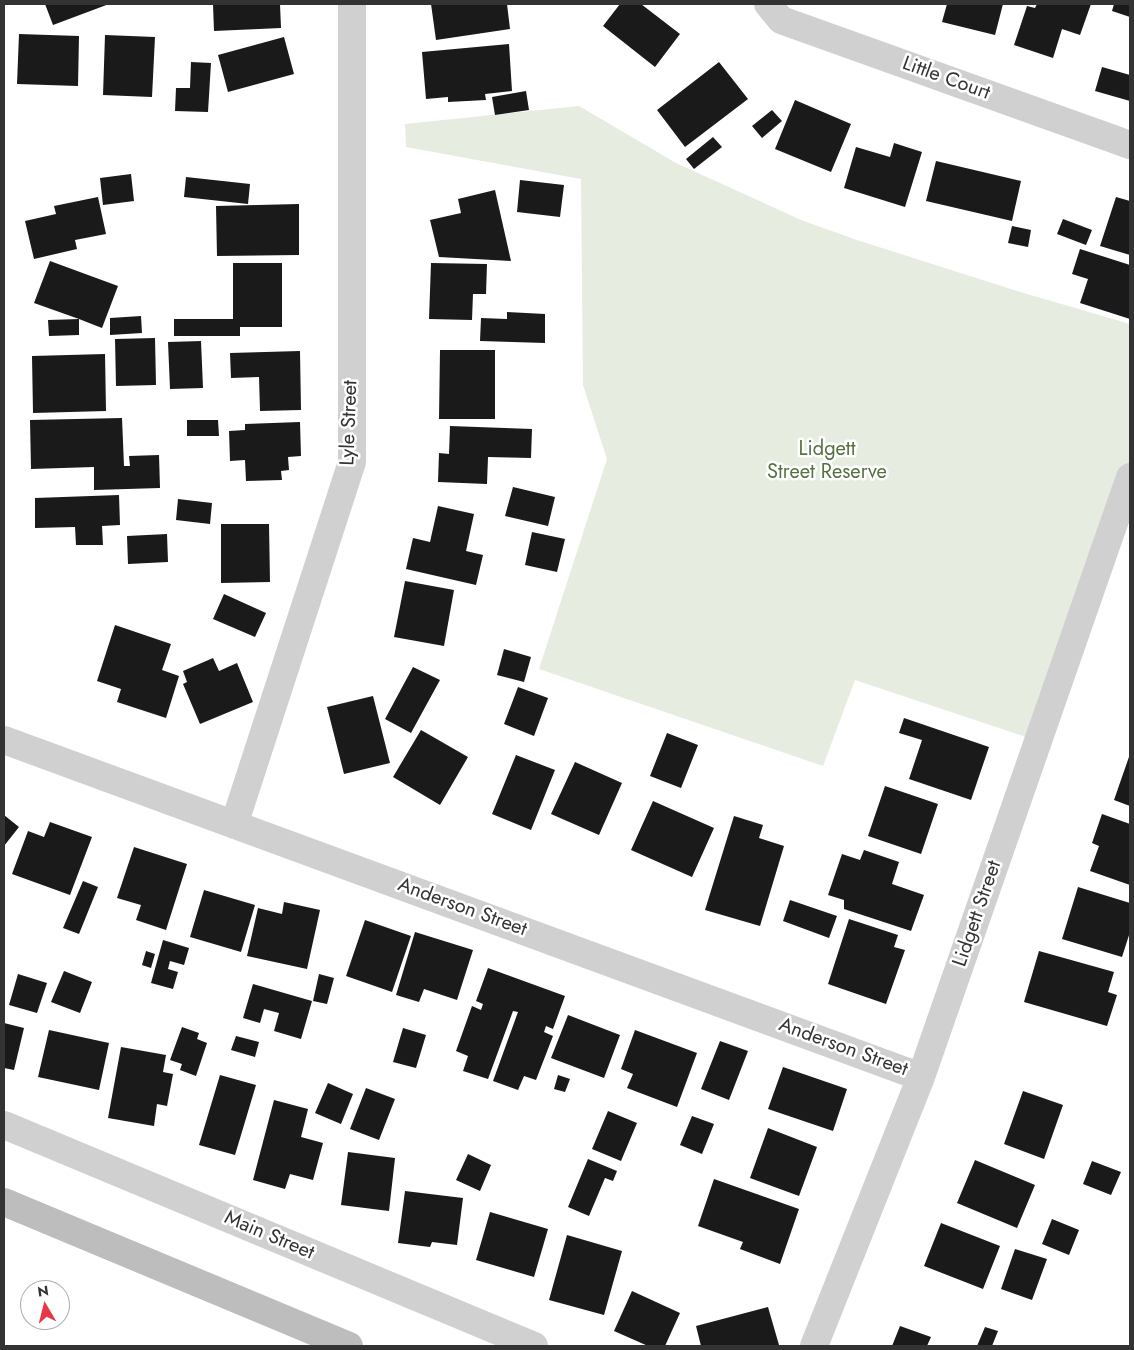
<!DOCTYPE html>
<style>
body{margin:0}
#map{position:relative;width:1134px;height:1350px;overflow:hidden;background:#fff;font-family:Jost,sans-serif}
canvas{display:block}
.frame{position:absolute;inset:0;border:5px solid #333;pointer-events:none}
.north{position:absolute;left:20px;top:1280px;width:50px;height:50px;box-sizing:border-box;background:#fff;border:1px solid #adadad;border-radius:50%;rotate:352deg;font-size:14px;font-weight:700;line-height:20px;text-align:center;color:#333}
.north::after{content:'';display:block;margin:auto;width:18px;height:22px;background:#e63946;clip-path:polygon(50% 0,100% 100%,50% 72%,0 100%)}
</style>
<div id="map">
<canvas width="1134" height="1350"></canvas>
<div class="frame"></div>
<div class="north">N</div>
</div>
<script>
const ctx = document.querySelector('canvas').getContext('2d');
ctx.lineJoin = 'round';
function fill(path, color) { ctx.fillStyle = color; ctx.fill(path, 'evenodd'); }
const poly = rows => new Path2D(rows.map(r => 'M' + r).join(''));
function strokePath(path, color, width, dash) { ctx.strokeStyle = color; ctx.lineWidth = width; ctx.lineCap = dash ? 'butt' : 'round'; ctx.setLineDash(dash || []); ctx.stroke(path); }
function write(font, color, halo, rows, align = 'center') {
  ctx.font = font + ' Jost,sans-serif'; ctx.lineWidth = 5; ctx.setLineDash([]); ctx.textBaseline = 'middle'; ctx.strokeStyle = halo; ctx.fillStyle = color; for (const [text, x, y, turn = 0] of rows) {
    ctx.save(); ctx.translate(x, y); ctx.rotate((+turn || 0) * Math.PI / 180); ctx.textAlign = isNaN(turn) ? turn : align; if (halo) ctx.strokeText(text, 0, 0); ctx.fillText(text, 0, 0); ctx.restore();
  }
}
const green = poly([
 [579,106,676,163,801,220,857,240,1017,291,1130,324,1130,477,1038,741,855,680,823,766,539,669,607,459,583,385,581,179,406,147,405,124]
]);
const building = poly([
 [45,4,109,4,53,25],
 [213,4,280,4,281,28,214,31],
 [431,4,507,4,510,29,436,40],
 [620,4,641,4,680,34,655,67,603,26],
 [947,4,1003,4,995,35,942,22],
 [1037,4,1091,4,1080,35,1062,29,1053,58,1014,45,1027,6,1035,8],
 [1114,4,1130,4,1130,17,1112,11],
 [19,34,79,36,78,86,17,84],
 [105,35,155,37,152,97,103,95],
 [284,37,294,74,228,92,218,55],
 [509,44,512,91,485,94,486,100,448,102,448,97,426,99,422,52],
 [191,62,211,63,208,112,175,111,176,88,190,88],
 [719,62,748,99,685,147,657,110],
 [1102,67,1130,75,1130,101,1095,91],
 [526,91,529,110,495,115,492,97],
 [795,100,851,124,831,172,775,149],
 [772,110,782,121,762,138,752,126],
 [713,137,722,147,694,169,686,159],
 [894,143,922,152,905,207,844,188,856,147,890,157],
 [936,161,1021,181,1012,221,926,201],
 [131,174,134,201,103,205,100,178],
 [186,177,250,184,248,204,184,197],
 [520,180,564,185,560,217,517,212],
 [495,190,511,261,439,257,430,220,461,213,458,199],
 [98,197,106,234,75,240,77,249,34,259,25,221,56,214,54,206],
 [1116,197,1130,201,1130,255,1100,246],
 [299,204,299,255,217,256,216,206],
 [1063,219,1092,230,1086,245,1057,234],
 [1012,226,1031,230,1028,247,1008,243],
 [1080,249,1130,265,1130,319,1080,303,1088,279,1072,274],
 [50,261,118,286,102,328,79,319,79,335,49,336,48,320,79,319,34,303],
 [233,263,282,263,282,327,240,327,240,336,174,336,174,319,233,319],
 [431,263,487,264,486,294,473,294,472,320,429,319],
 [507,312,545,314,545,343,480,341,481,318,507,319],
 [141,316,142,333,110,335,110,318],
 [155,338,156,385,116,386,115,339],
 [201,341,203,388,170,389,168,342],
 [440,350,495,350,495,419,439,419],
 [300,351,301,410,260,411,259,377,231,378,230,353],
 [105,354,106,411,33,413,32,356],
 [122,418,124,466,130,466,129,456,159,455,160,488,94,490,94,467,31,469,30,420],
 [187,420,218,420,219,436,187,436],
 [300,422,301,456,288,457,289,470,281,471,282,480,246,481,245,460,230,461,229,431,245,430,245,424],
 [450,426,532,429,531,458,488,457,487,484,438,482,439,453,449,454],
 [513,487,555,497,548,526,505,516],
 [119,495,120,525,102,526,103,545,76,545,75,527,35,528,35,498],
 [178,499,212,503,210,524,176,520],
 [438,506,474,514,466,551,483,555,476,585,406,569,413,538,430,542],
 [221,524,269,524,270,582,221,583],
 [532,532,565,539,557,572,525,565],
 [167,534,168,562,128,564,127,536],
 [405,581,454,590,444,646,394,637],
 [224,594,266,613,255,637,213,619],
 [115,625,171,644,162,670,179,676,166,718,117,702,121,689,97,681],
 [504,649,531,657,524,682,497,675],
 [213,658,219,671,237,663,253,702,200,724,183,684,187,682,183,671],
 [413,667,440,680,411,733,385,719],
 [518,687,548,698,534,736,504,724],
 [373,696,390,763,344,774,327,707],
 [904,718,989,747,971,800,909,779,922,740,899,733],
 [421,730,468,757,440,805,393,777],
 [667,733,698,745,681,788,650,776],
 [1130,754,1130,806,1114,800],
 [516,755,555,770,531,830,492,814],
 [575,762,622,783,599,835,551,814],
 [885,786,938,804,921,854,868,836],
 [653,801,714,828,692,877,631,850],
 [1102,814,1130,824,1130,885,1090,871,1099,846,1092,843],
 [4,815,19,827,4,846],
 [734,816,763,825,759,838,784,846,760,926,705,910],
 [50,822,92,837,70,895,12,874,28,831,44,837],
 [134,847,187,864,166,930,136,920,141,905,117,898],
 [864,850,899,862,892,884,924,895,911,931,844,909,844,900,828,895,842,854,860,860],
 [83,881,98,887,79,934,63,928],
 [1078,887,1130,903,1130,932,1122,957,1062,939],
 [204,890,255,905,241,952,190,937],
 [790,900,837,916,829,938,783,921],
 [284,902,320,910,307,969,247,956,258,908,282,914],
 [849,919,898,935,894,947,905,950,886,1004,828,984],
 [365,920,411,936,392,992,346,976],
 [415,932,473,950,457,1000,424,989,419,1002,396,995],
 [163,940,189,948,184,965,170,961,168,969,178,972,173,989,151,983],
 [146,951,155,954,151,968,142,965],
 [1039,951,1114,972,1108,992,1117,995,1107,1026,1024,1002],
 [488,968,565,996,553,1029,546,1026,544,1032,553,1036,536,1080,524,1076,518,1090,493,1081,518,1012,513,1011,488,1079,463,1071,468,1056,456,1051,472,1006,481,1010,483,1004,476,1001],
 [64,971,92,982,80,1013,51,1002],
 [18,974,47,983,37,1013,9,1005],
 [319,974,334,978,327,1004,313,1001],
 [253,984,312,1001,301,1039,274,1031,279,1013,264,1009,260,1023,243,1018],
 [568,1015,620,1035,604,1078,551,1058],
 [4,1023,24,1028,14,1070,4,1068],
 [182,1027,199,1033,197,1039,207,1043,196,1076,180,1070,182,1064,170,1060],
 [403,1028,426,1035,416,1068,393,1062],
 [49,1030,109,1043,99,1090,38,1077],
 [635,1030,697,1053,677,1107,627,1088,633,1074,621,1069],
 [236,1036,259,1042,255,1057,231,1050],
 [720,1041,748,1051,729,1100,701,1089],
 [121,1047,166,1055,163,1072,173,1074,167,1106,157,1104,154,1126,108,1118],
 [783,1067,847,1089,833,1131,768,1109],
 [220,1075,256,1085,235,1155,199,1145],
 [558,1075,570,1079,565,1092,554,1089],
 [328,1083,353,1094,341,1124,315,1113],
 [366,1088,395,1099,379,1140,350,1129],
 [1023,1091,1063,1105,1044,1159,1004,1144],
 [274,1100,308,1109,301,1137,323,1143,313,1180,290,1174,285,1189,253,1180],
 [608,1111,637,1123,621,1161,592,1149],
 [692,1116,714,1124,702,1154,680,1145],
 [768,1128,817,1147,799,1196,750,1178],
 [348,1152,395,1158,389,1211,341,1205],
 [468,1154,491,1165,480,1191,456,1180],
 [588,1159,617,1171,613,1181,605,1178,589,1216,568,1207],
 [975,1160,1035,1185,1017,1228,957,1203],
 [1092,1161,1121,1172,1111,1195,1083,1184],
 [714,1179,799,1209,780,1264,740,1249,743,1242,698,1226],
 [405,1191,463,1198,457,1245,432,1242,430,1247,398,1243],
 [490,1212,548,1229,534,1277,476,1260],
 [1052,1219,1079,1230,1069,1255,1042,1244],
 [941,1223,1000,1246,983,1289,924,1266],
 [567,1235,622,1251,604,1315,549,1300],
 [1015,1249,1047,1259,1032,1300,1001,1289],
 [632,1291,680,1313,665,1346,648,1346,614,1331],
 [768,1307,779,1345,701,1346,696,1326],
 [900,1326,931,1337,927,1346,892,1346],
 [985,1327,998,1331,992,1346,977,1346]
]);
const minor = poly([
 [768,4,781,20,1130,145],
 [4,740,921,1077],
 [234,825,352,462,352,4],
 [4,1125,534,1346],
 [814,1346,921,1077,1130,477]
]);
const secondary = poly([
 [4,1202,349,1346]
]);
const streetNames = [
 ["Little Court",946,79,20],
 ["Lyle Street",350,423,-88],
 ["Anderson Street",462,908,20],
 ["Lidgett Street",978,914,-71],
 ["Anderson Street",843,1048,20],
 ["Main Street",269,1236,23]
];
const parkNames = [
 ["Lidgett",827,450],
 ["Street Reserve",827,473]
];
fill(green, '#e6ecdf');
fill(building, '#1a1a1a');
strokePath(minor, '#d0d0d0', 28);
strokePath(secondary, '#bdbdbd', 28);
write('20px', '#333', '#fff', streetNames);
write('20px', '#56703f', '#fff', parkNames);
</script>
